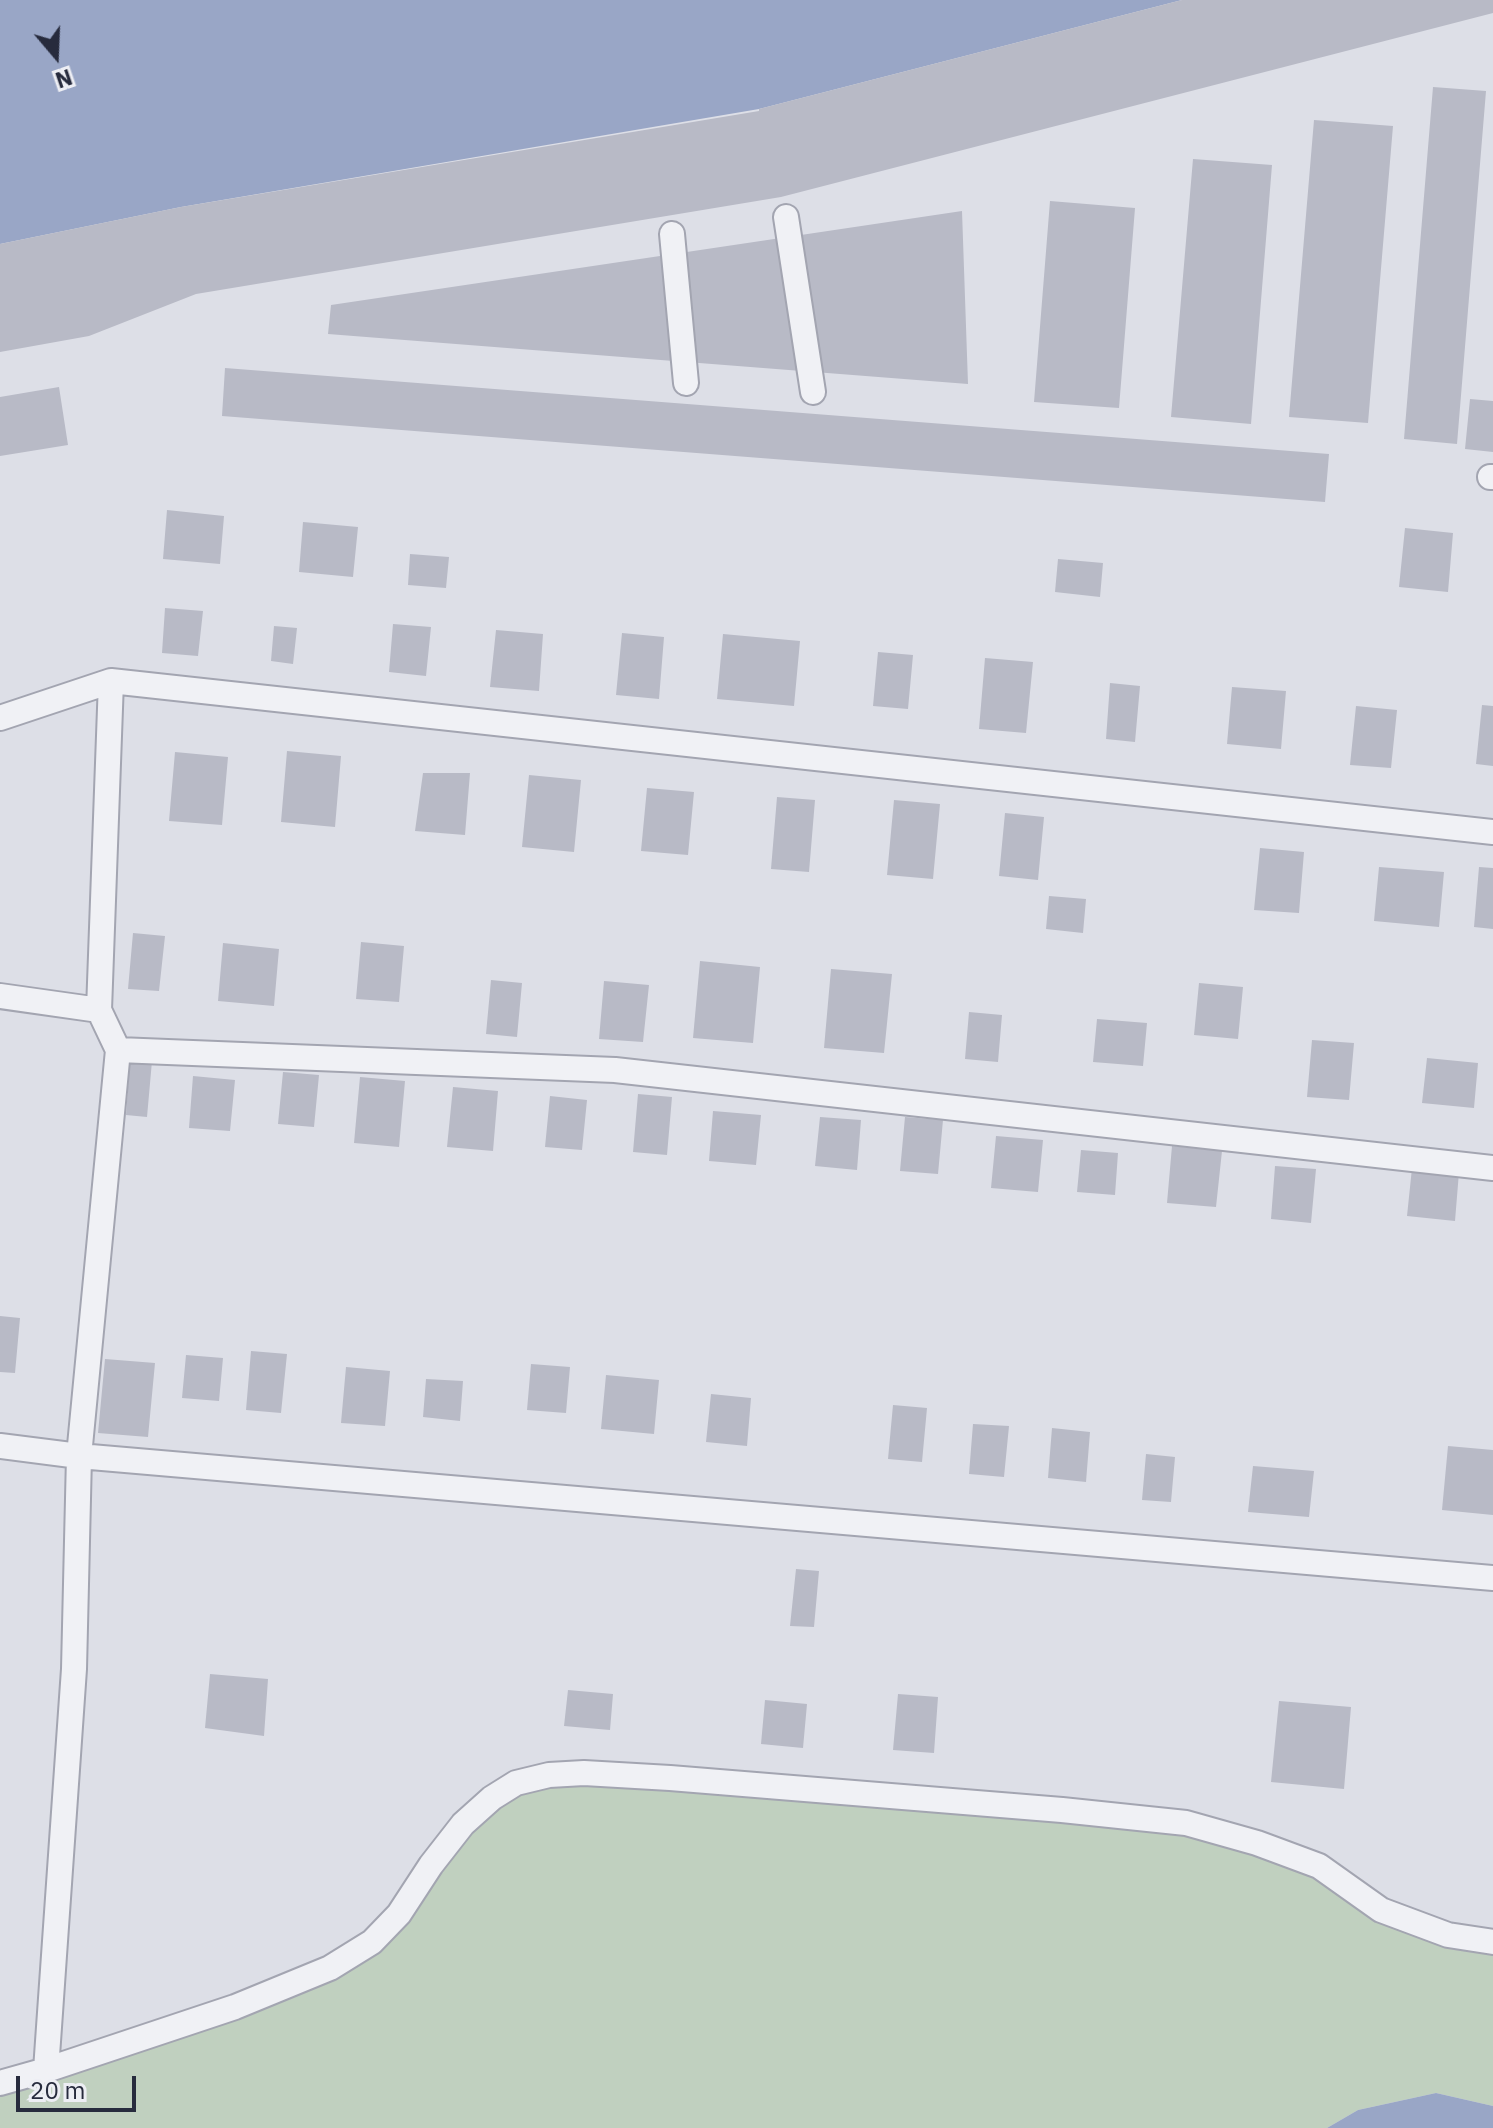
<!DOCTYPE html>
<style>
body{margin:0}
#map{position:relative;width:1493px;height:2128px;overflow:hidden;background:#dddfe7;font-family:"IBM Plex Sans",sans-serif}
canvas{display:block}
.north{position:absolute;left:16px;top:16px;width:80px;height:80px;-webkit-text-stroke:6px #edeef4;paint-order:stroke;rotate:161deg;font-size:22px;font-weight:700;line-height:32px;text-align:center;color:#272b3d}
.north::after{content:'';display:block;margin:auto;width:28px;height:36px;background:#272b3d;clip-path:polygon(50% 0,100% 100%,50% 72%,0 100%)}
.scale{position:absolute;left:16px;top:2076px;width:120px;height:36px;box-sizing:border-box;border:4px solid #272b3d;border-top:0;padding-left:10px;font-size:24px;line-height:28px;white-space:nowrap;color:#272b3d;-webkit-text-stroke:6px #edeef4;paint-order:stroke}
</style>
<div id="map">
<canvas width="1493" height="2128"></canvas>
<div class="north">N</div>
<div class="scale">20 m</div>
</div>
<script>
const ctx = document.querySelector('canvas').getContext('2d');
ctx.lineJoin = 'round';
function fill(path, color) { ctx.fillStyle = color; ctx.fill(path, 'evenodd'); }
const poly = rows => new Path2D(rows.map(r => 'M' + r).join(''));
function strokePath(path, color, width, dash) { ctx.strokeStyle = color; ctx.lineWidth = width; ctx.lineCap = dash ? 'butt' : 'round'; ctx.setLineDash(dash || []); ctx.stroke(path); }
const green = poly([
 [549,1775,1062,1810,1257,1843,1381,1910,1493,1942,1493,2106,1436,2093,1358,2110,1327,2128,0,2128,0,2083,46,2070,372,1942,463,1824]
]);
const water = poly([
 [0,0,1182,0,759,109,181,207,0,244],
 [1436,2093,1493,2106,1493,2128,1327,2128,1358,2110]
]);
const building = poly([
 [1182,0,1493,0,1493,13,781,197,196,294,89,336,0,352,0,244,181,207,759,111,759,109],
 [1433,87,1486,91,1457,444,1404,439],
 [1314,120,1393,126,1368,423,1289,417],
 [1193,159,1272,165,1251,424,1171,417],
 [1050,201,1135,208,1119,408,1034,402],
 [962,211,968,384,328,334,331,305],
 [225,368,1329,454,1325,502,222,416],
 [59,387,68,445,0,456,0,397],
 [1470,399,1493,401,1493,452,1465,449],
 [167,510,224,516,220,564,163,559],
 [303,522,358,527,353,577,299,572],
 [1405,528,1453,533,1448,592,1399,587],
 [410,554,449,557,446,588,408,585],
 [1058,559,1103,563,1100,597,1055,592],
 [165,608,203,611,198,656,162,653],
 [393,624,431,627,426,676,389,672],
 [274,626,297,628,293,664,271,661],
 [496,630,543,634,539,691,490,687],
 [622,633,664,637,659,699,616,695],
 [723,634,800,641,794,706,717,699],
 [878,652,913,655,908,709,873,706],
 [985,658,1033,662,1026,733,979,729],
 [1110,683,1140,686,1135,742,1106,739],
 [1232,687,1286,691,1281,749,1227,744],
 [1482,705,1493,706,1493,766,1476,764],
 [1356,706,1397,710,1391,768,1350,765],
 [287,751,341,756,335,827,281,822],
 [175,752,228,757,222,825,169,821],
 [423,773,470,773,465,835,415,831],
 [529,775,581,780,574,852,522,847],
 [647,788,694,792,688,855,641,851],
 [777,797,815,800,809,872,771,869],
 [894,800,940,804,933,879,887,875],
 [1005,813,1044,817,1038,880,999,876],
 [1260,848,1304,852,1299,913,1254,910],
 [1379,867,1444,872,1439,927,1374,921],
 [1479,867,1493,868,1493,929,1474,927],
 [1049,896,1086,899,1083,933,1046,929],
 [133,933,165,936,159,991,128,989],
 [361,942,404,946,399,1002,356,999],
 [223,943,279,949,274,1006,218,1001],
 [700,961,760,967,753,1043,693,1038],
 [831,969,892,974,884,1053,824,1048],
 [491,980,522,983,517,1037,486,1034],
 [604,981,649,985,643,1042,599,1039],
 [1199,983,1243,987,1238,1039,1194,1035],
 [969,1012,1002,1015,998,1062,965,1059],
 [1097,1019,1147,1023,1143,1066,1093,1062],
 [1312,1040,1354,1043,1349,1100,1307,1097],
 [1427,1058,1478,1063,1474,1108,1422,1103],
 [130,1060,152,1061,147,1117,126,1115],
 [283,1072,319,1075,314,1127,278,1124],
 [193,1076,235,1080,230,1131,189,1128],
 [360,1077,405,1081,399,1147,354,1143],
 [453,1087,498,1091,493,1151,447,1147],
 [638,1094,672,1097,667,1155,633,1152],
 [550,1096,587,1100,582,1150,545,1147],
 [713,1111,761,1115,756,1165,709,1161],
 [820,1117,861,1120,857,1170,815,1166],
 [905,1117,943,1120,938,1174,900,1171],
 [996,1136,1043,1140,1038,1192,991,1188],
 [1172,1146,1222,1151,1216,1207,1167,1203],
 [1081,1150,1118,1153,1115,1195,1077,1192],
 [1275,1166,1316,1169,1311,1223,1271,1219],
 [1412,1168,1459,1172,1455,1221,1407,1216],
 [0,1316,20,1318,15,1373,0,1372],
 [251,1351,287,1354,281,1413,246,1410],
 [186,1355,223,1358,219,1401,182,1398],
 [105,1359,155,1363,148,1437,98,1433],
 [531,1364,570,1367,566,1413,527,1410],
 [346,1367,390,1371,385,1426,341,1423],
 [606,1375,659,1380,654,1434,601,1429],
 [426,1379,463,1381,460,1421,423,1417],
 [711,1394,751,1398,747,1446,706,1442],
 [893,1405,927,1408,922,1462,888,1459],
 [973,1424,1009,1426,1004,1477,969,1474],
 [1052,1428,1090,1432,1086,1482,1048,1478],
 [1448,1446,1493,1450,1493,1515,1442,1510],
 [1146,1454,1175,1457,1171,1502,1142,1500],
 [1253,1466,1314,1471,1309,1517,1248,1512],
 [796,1569,819,1571,814,1627,790,1626],
 [210,1674,268,1679,264,1736,205,1728],
 [568,1690,613,1694,610,1730,564,1726],
 [898,1694,938,1697,934,1753,893,1750],
 [765,1700,807,1704,803,1748,761,1744],
 [1279,1701,1351,1707,1344,1789,1271,1782]
]);
const lane = poly([
 [786,217,813,392],
 [672,234,686,383],
 [1490,477,1493,477],
 [0,718,111,681,1493,832],
 [0,996,99,1010],
 [118,1050,615,1070,1493,1168],
 [0,1446,79,1456,1493,1578],
 [46,2070,74,1669,79,1456,118,1050,99,1010,111,681],
 [0,2083,46,2070,235,2007,330,1968,372,1942,399,1914,431,1865,463,1824,492,1798,516,1783,549,1775,584,1773,670,1778,1062,1810,1186,1823,1257,1843,1319,1866,1381,1910,1448,1935,1493,1942]
]);
fill(green, '#c0d0bf');
fill(water, '#99a6c6');
fill(building, '#b8bac6');
strokePath(lane, '#a3a5b1', 28);
strokePath(lane, '#f0f1f5', 24);
</script>
